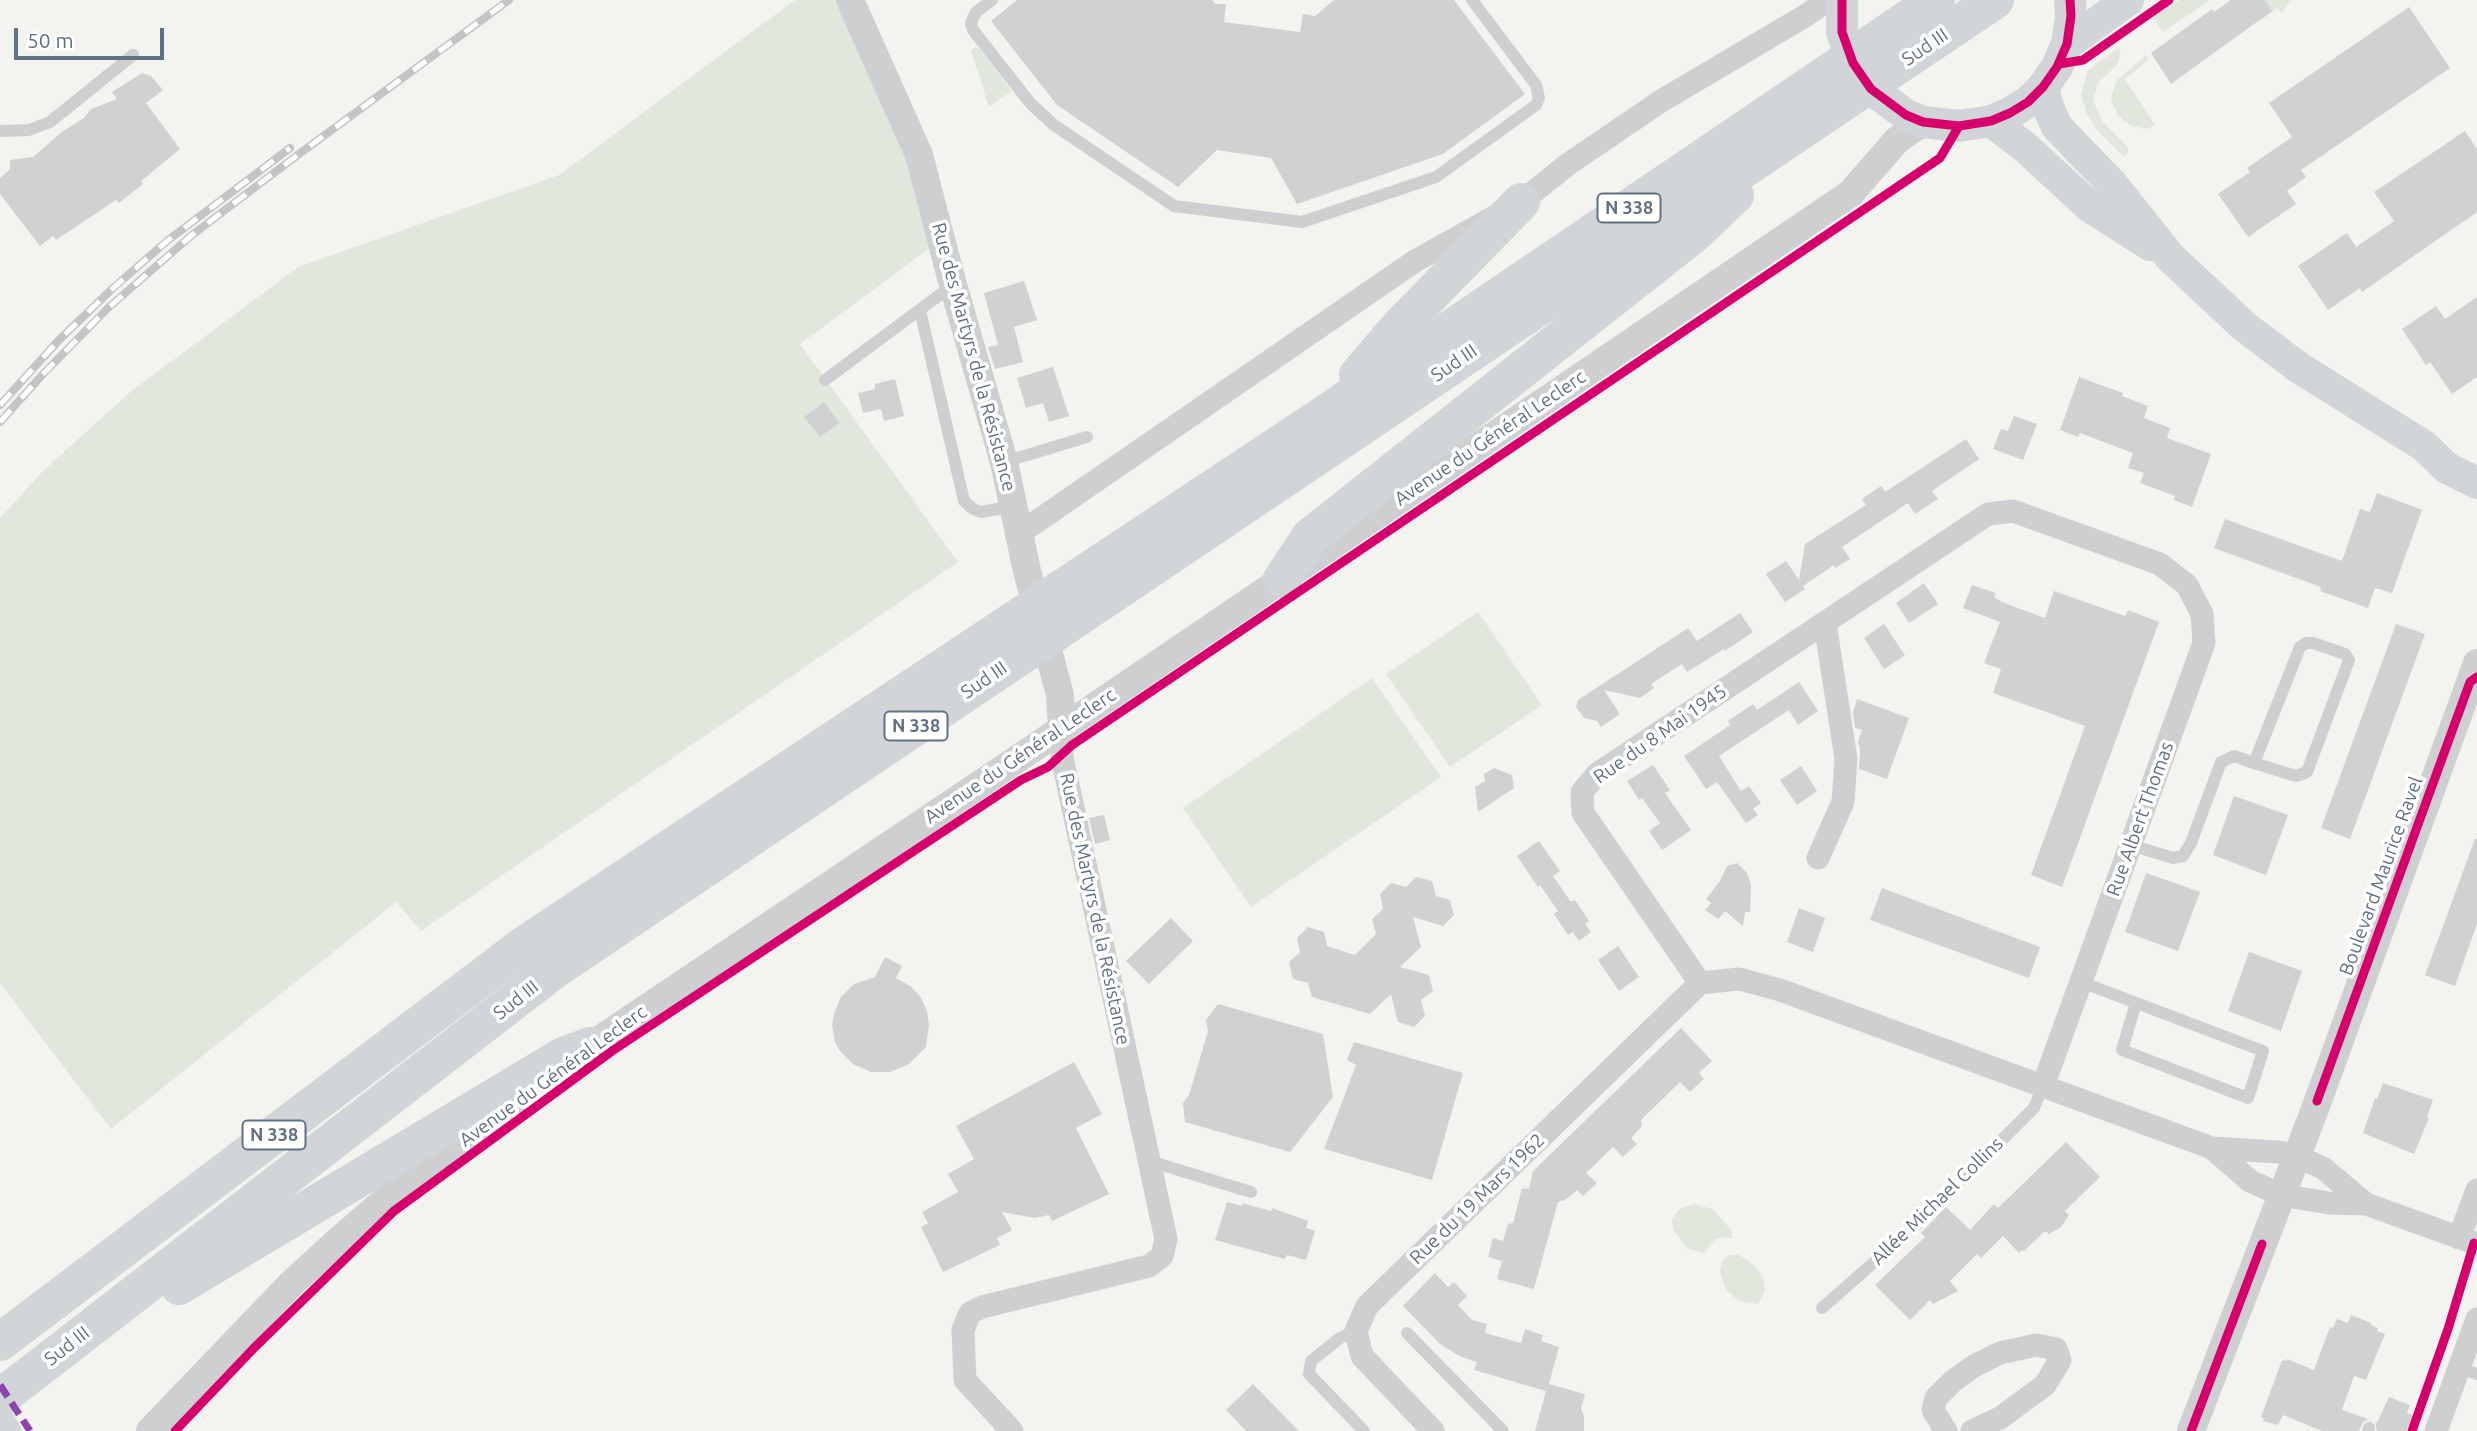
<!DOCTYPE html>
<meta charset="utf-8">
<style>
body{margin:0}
#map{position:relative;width:2477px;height:1431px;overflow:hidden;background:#f3f4f0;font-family:Ubuntu,sans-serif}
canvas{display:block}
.scale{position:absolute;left:14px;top:28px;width:150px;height:32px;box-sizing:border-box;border:4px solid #607184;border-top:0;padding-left:9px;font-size:21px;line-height:24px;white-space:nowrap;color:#607184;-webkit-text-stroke:5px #fff;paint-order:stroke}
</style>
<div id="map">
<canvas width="2477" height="1431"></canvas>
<div class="scale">50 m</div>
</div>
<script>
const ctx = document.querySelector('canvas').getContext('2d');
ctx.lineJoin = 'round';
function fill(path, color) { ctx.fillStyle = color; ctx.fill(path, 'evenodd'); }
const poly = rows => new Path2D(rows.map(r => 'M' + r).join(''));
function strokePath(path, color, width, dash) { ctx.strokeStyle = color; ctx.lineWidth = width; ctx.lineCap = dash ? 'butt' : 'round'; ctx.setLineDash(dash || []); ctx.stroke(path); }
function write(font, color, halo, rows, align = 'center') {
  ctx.font = font + ' Ubuntu,sans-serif'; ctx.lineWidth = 7; ctx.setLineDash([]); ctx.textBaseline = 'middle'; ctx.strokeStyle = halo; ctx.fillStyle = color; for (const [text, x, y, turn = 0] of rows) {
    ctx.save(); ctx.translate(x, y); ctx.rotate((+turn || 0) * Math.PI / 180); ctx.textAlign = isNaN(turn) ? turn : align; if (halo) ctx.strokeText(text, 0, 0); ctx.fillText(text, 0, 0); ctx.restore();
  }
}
const green = poly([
 [795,0,835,0,909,167,930,248,800,344,958,562,421,931,396,902,111,1129,0,983,0,518,44,470,129,393,298,267,559,175],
 [2179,0,2210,0,2163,32,2153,17],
 [2238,0,2290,0,2282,13,2277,8,2256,24],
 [974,48,979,48,1012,91,989,107,971,51],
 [2118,48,2121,51,2117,65,2098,83,2093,101,2103,122,2128,147,2128,153,2124,157,2095,128,2087,114,2081,94,2088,70],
 [2146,55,2149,60,2125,79,2155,125,2147,129,2132,126,2124,121,2117,114,2111,98,2116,81],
 [1478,612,1542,705,1450,767,1386,674],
 [1372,678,1441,777,1251,907,1183,808],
 [1694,1204,1713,1209,1731,1230,1733,1239,1724,1237,1715,1239,1704,1253,1688,1249,1674,1231,1672,1220,1679,1209],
 [1729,1255,1739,1255,1746,1259,1755,1266,1763,1278,1765,1291,1758,1304,1739,1301,1726,1290,1720,1271,1723,1260]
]);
const building = poly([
 [1017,0,1212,0,1215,4,1226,4,1224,22,1300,32,1303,14,1315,16,1334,0,1454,0,1525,94,1443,154,1297,204,1271,158,1217,150,1178,187,1057,105,991,21],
 [2231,0,2265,0,2272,11,2171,84,2151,53,2212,9,2214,12],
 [2409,7,2450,68,2301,170,2306,177,2287,191,2296,204,2248,237,2218,194,2250,172,2247,168,2292,137,2269,103],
 [142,73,151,76,163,90,146,103,180,149,141,181,143,184,119,203,116,200,56,240,53,236,40,246,0,194,0,178,10,169,10,160,33,157,62,132,84,118,91,109,117,99,112,92],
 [2465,131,2477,149,2477,212,2362,292,2360,288,2328,310,2298,266,2347,233,2356,247,2394,221,2374,192],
 [1024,281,1037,320,1014,327,1023,362,995,369,988,347,998,345,984,293],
 [2477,297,2477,377,2452,394,2430,362,2426,365,2402,329,2436,306,2445,319],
 [1053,367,1069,416,1049,422,1043,403,1026,408,1017,378],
 [2079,377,2123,393,2122,396,2148,406,2144,418,2170,428,2167,438,2211,454,2192,507,2174,500,2175,496,2140,483,2144,473,2128,468,2133,453,2080,433,2078,437,2060,430],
 [895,379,904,416,884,421,881,409,863,413,858,393,875,389,875,384],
 [824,402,839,423,820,437,804,417],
 [2014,416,2037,424,2023,460,1993,449,2001,429,2008,431],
 [1966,439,1979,459,1932,491,1938,499,1915,514,1908,503,1842,547,1850,559,1835,568,1834,565,1803,586,1805,589,1785,602,1766,574,1786,561,1799,580,1805,544,1866,505,1862,499,1881,486,1885,492],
 [2377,493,2422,510,2392,593,2375,588,2368,608,2320,591,2321,587,2214,548,2225,519,2342,561,2360,509,2370,512],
 [1924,583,1938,604,1909,623,1896,603],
 [1972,585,1996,593,1994,597,2002,602,2045,618,2054,591,2125,616,2128,610,2159,622,2062,887,2031,875,2085,726,1993,693,2001,669,1984,663,2000,622,1963,608],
 [1740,613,1753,632,1725,651,1724,649,1687,672,1682,664,1651,684,1654,688,1640,698,1604,690,1620,714,1601,727,1597,721,1584,718,1576,707,1578,700,1688,628,1697,641],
 [1884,624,1905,655,1884,669,1864,638],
 [2396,624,2425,634,2350,839,2321,828],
 [1799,682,1818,711,1798,725,1789,710,1719,756,1741,791,1749,786,1761,803,1753,809,1758,815,1746,823,1717,782,1706,789,1684,756,1730,725,1728,721,1753,704,1757,710],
 [1857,699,1909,718,1887,779,1859,769,1860,749,1858,742,1862,730,1855,728,1853,712],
 [1653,765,1670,790,1665,793,1691,830,1662,850,1649,831,1660,823,1642,798,1639,800,1627,781],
 [1801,766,1817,791,1797,805,1780,780],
 [1494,768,1512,775,1514,788,1478,812,1475,787,1485,781,1484,774],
 [2234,796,2288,815,2266,875,2213,855],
 [1104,815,1110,840,1095,844,1089,818],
 [2475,839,2477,839,2477,924,2455,986,2425,975],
 [1539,841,1560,871,1553,876,1571,902,1575,900,1589,921,1585,924,1591,932,1579,941,1573,932,1568,935,1554,914,1558,911,1540,885,1538,887,1517,856],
 [1737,863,1747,873,1751,885,1750,912,1745,912,1743,926,1725,911,1718,919,1705,910,1711,903,1706,899,1720,881,1727,866],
 [2146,873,2200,892,2178,951,2125,932],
 [1416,877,1432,881,1436,896,1450,900,1454,915,1443,926,1413,917,1421,947,1400,967,1429,975,1433,991,1421,1000,1425,1016,1414,1027,1398,1022,1391,994,1370,1014,1312,997,1308,983,1293,979,1289,962,1300,952,1297,938,1308,927,1324,932,1327,946,1355,955,1376,934,1372,919,1383,909,1380,894,1391,883,1406,887],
 [1882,888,2040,947,2029,978,1870,920],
 [1799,908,1825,918,1813,952,1787,942],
 [1171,918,1193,941,1149,984,1126,961],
 [1618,946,1639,977,1619,991,1598,960],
 [2249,952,2302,971,2281,1031,2228,1011],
 [885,957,902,966,896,978,910,986,920,996,927,1011,929,1026,926,1047,909,1064,890,1072,871,1072,853,1064,840,1051,835,1042,832,1025,834,1014,841,997,854,984,875,977],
 [1218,1004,1323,1034,1333,1097,1290,1152,1185,1122,1183,1103,1189,1095,1208,1031,1206,1020],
 [1681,1028,1712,1061,1699,1073,1704,1079,1690,1092,1680,1082,1641,1120,1642,1126,1631,1138,1637,1144,1623,1157,1613,1147,1586,1173,1597,1183,1583,1196,1577,1190,1565,1200,1558,1202,1534,1289,1497,1279,1502,1261,1488,1257,1493,1238,1503,1241,1508,1224,1513,1223,1522,1188,1529,1189,1533,1171],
 [1354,1042,1463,1073,1432,1180,1324,1149,1356,1065,1347,1060],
 [1074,1062,1102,1114,1076,1128,1109,1194,1052,1221,1049,1215,1035,1218,1002,1212,1012,1230,997,1238,1000,1245,943,1272,921,1227,928,1223,922,1212,958,1192,948,1174,974,1159,956,1126],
 [2383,1083,2433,1100,2427,1117,2429,1118,2414,1154,2363,1133,2375,1098,2377,1099],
 [2066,1142,2100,1177,2065,1211,2069,1215,2061,1227,2049,1234,2045,1231,2024,1251,2022,1250,2019,1253,2003,1236,1981,1258,1977,1254,1950,1281,1958,1291,1933,1304,1930,1300,1910,1320,1875,1285,1925,1237,1921,1233,1946,1207,1970,1230,1994,1204,1998,1208],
 [1227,1202,1242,1206,1242,1203,1271,1211,1272,1208,1308,1221,1306,1228,1315,1231,1306,1260,1287,1255,1285,1259,1215,1240],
 [1435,1273,1448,1287,1454,1282,1467,1296,1458,1305,1472,1320,1487,1324,1485,1333,1521,1343,1525,1329,1543,1335,1541,1341,1559,1347,1549,1384,1585,1394,1581,1409,1584,1416,1584,1431,1535,1431,1546,1391,1474,1370,1477,1362,1459,1356,1440,1344,1403,1306],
 [2351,1315,2371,1323,2371,1325,2378,1328,2377,1331,2385,1334,2366,1380,2354,1376,2342,1410,2368,1419,2363,1422,2359,1431,2322,1431,2283,1415,2278,1425,2263,1421,2264,1419,2261,1417,2282,1360,2286,1361,2287,1359,2314,1370,2330,1327,2333,1328,2337,1319,2348,1323],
 [1253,1384,1299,1431,1246,1431,1226,1410],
 [2389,1397,2410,1405,2407,1413,2413,1415,2406,1431,2377,1431,2375,1422,2377,1423]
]);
const service = poly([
 [992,0,976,12,971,23,973,30,1031,104,1054,125,1174,206,1302,222,1436,177,1536,105,1539,98,1536,85,1472,0],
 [0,131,29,130,50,122,133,55],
 [920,310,964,501,973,509,981,512,1014,506],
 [825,380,953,285],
 [1004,462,1087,437],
 [2131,845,2173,858,2183,856,2191,843,2221,762,2234,756,2254,763,2296,776,2307,772,2349,660,2345,654,2313,643,2306,643,2300,647,2254,763],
 [2081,982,2263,1051,2248,1098,2122,1050,2136,1003],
 [1149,1161,1251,1192],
 [1822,1308,1913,1228,2034,1108,2043,1086],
 [1356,1331,1340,1338,1311,1361,1309,1374,1364,1431],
 [1407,1333,1503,1431],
 [2459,1368,2477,1374],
 [2368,1431,2369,1428]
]);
const minor = poly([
 [1020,533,1415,261,1521,202,1567,165,1661,101,1805,16,1828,0],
 [1818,858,1843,802,1846,759,1825,623],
 [1700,983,1583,813,1582,792,1597,774,1988,514,2013,511,2160,564,2187,585,2202,614,2204,643,2043,1086],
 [1700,983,1739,979,1780,990,2212,1148,2250,1181,2281,1195,2329,1203,2366,1204],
 [2212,1148,2278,1152,2296,1156,2323,1168,2366,1204,2477,1244],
 [2459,1238,2477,1190],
 [1012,1431,965,1380,963,1330,970,1313,982,1307,1149,1266,1162,1256,1166,1239,1062,757,1062,728],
 [1433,1431,1362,1356,1356,1331,1367,1306,1700,983],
 [1946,1431,1933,1410,1936,1398,1953,1381,1974,1366,2000,1353,2036,1345,2056,1349,2060,1360,2045,1385,2000,1418,1972,1431],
 [2436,1431,2477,1319]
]);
const tertiary = poly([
 [850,0,919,155,953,285,1004,462,1027,571,1060,695,1062,728],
 [576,1061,590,1046,1010,764,1851,193,1897,140,1923,122],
 [150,1431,291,1284,340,1239,390,1196,511,1106],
 [2191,1431,2315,1109,2477,663]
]);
const secondary = poly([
 [1842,0,1842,32,1853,63,1871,89,1906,115,1923,122,1959,126,1991,121,2010,113,2028,102,2043,87,2057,67,2067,44,2071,16,2070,0],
 [2067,44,2128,0],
 [2043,87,2048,107,2057,127,2112,184,2170,257,2245,327,2298,367,2424,446,2447,468,2477,483],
 [1991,121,2025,147,2089,206,2150,245],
 [0,1423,5,1431]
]);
const trunk = poly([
 [1358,375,1398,328,1521,202],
 [1282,579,1310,537,1695,233,1735,195],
 [179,1286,563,1056,590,1046],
 [0,1342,527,943,1322,416,1936,0],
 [0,1398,554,970,1995,0]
]);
const rail = poly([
 [0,405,59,340,112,289,167,241,290,148],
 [0,422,44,373,108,308,192,235,299,154,509,0]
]);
const quiet = poly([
 [0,1385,30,1431]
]);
const cycleway = poly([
 [1842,0,1842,32,1853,63,1871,89,1906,115,1923,122,1959,126,1991,121,2010,113,2028,102,2043,87,2057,67,2067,44,2071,16,2070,0],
 [2059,64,2083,60,2169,0],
 [2317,1101,2470,682,2477,677],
 [175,1431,254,1348,394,1211,484,1145,612,1051,1021,780,1048,767,1072,745,1940,158,1959,126],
 [2191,1431,2262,1244],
 [2412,1431,2448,1329,2474,1243]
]);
const shields = [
 [1629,208,63],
 [916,726,63],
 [274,1135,63]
];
const shieldNames = [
 ["N 338",1629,208],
 ["N 338",916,726],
 ["N 338",274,1135]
];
const streetNames = [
 ["Sud III",1925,47,-34],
 ["Rue des Martyrs de la Résistance",974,357,75],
 ["Sud III",1454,363,-34],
 ["Avenue du Général Leclerc",1490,438,-34],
 ["Sud III",984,680,-34],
 ["Rue du 8 Mai 1945",1660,734,-35],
 ["Avenue du Général Leclerc",1020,756,-34],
 ["Rue Albert Thomas",2140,819,-70],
 ["Boulevard Maurice Ravel",2381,876,-70],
 ["Rue des Martyrs de la Résistance",1095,909,78],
 ["Sud III",516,1000,-38],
 ["Avenue du Général Leclerc",553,1076,-36],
 ["Rue du 19 Mars 1962",1477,1199,-44],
 ["Allée Michael Collins",1937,1201,-44],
 ["Sud III",67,1346,-38]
];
fill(green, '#e2e7de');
fill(building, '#d0d2d2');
strokePath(service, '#cecfd0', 12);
strokePath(minor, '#cecfd0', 23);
strokePath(tertiary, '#cecfd0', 28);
strokePath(secondary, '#d1d5d7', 32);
strokePath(trunk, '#d1d5d7', 38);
strokePath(rail, '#c3c4c5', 8);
strokePath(rail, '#fff', 5, [16]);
strokePath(quiet, '#8e44ad', 7, [14, 7]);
strokePath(cycleway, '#d6006c', 9);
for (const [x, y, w] of shields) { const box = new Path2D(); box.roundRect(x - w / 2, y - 14.5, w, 29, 5); ctx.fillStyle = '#fff'; ctx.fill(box); strokePath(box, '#607184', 2); }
write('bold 18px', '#607184', null, shieldNames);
write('19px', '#607184', '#fff', streetNames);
</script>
